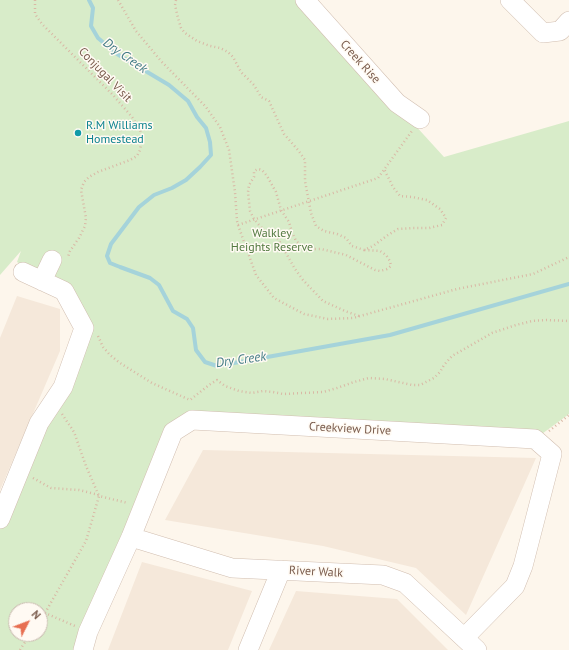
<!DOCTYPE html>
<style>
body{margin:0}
#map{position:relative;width:569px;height:650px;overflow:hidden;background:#fdf6ec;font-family:"PT Sans",sans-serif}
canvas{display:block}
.north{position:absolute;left:8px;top:602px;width:40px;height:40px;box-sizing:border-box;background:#fffaf3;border:1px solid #cabbb1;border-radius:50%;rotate:48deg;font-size:11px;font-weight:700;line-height:16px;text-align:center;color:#7a5c4d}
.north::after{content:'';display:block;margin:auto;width:14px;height:18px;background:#e76f51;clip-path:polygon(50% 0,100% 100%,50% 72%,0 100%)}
</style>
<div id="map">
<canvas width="569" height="650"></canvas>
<div class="north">N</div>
</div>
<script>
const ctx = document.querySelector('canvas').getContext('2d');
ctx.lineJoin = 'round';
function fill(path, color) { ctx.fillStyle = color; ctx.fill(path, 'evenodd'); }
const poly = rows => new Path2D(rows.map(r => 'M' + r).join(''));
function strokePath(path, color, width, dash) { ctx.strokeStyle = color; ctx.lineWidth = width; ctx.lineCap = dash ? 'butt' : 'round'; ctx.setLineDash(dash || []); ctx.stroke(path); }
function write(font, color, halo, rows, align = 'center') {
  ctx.font = font + ' "PT Sans",sans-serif'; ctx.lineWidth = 3; ctx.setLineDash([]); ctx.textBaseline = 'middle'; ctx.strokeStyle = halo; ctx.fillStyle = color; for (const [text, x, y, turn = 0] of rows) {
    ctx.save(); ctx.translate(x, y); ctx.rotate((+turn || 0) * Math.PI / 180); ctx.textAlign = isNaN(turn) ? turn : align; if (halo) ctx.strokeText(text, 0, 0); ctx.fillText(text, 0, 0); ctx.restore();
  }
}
const residential = poly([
 [17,296,60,309,60,351,0,490,0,338],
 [203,450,536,458,466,615,416,568,323,546,165,520],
 [142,562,252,591,228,650,108,650],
 [296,591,397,599,448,650,269,650]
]);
const green = poly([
 [0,0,301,0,444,157,569,121,569,414,535,439,192,420,173,432,85,650,0,650,0,524,84,328,64,291,17,262,21,251,0,275],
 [16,610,40,610,40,634,16,634]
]);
const stream = poly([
 [89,0,93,8,91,26,98,38,117,54,169,85,188,101,197,117,206,128,210,142,211,155,200,167,186,180,172,188,154,195,139,207,111,244,107,256,110,263,120,267,150,278,159,285,173,311,187,319,193,328,196,350,205,362,217,366,390,335,569,284]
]);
const path = poly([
 [35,0,35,14,42,24,113,95,132,117,140,129,142,139,140,150,137,156,130,160,98,172,89,177,84,182,81,190,86,218,85,226,79,238,70,251,68,257],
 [118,0,136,31,161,61,206,107,220,127,229,150,235,192,237,221,238,225,256,275,274,298,304,314,328,319,353,318,457,289,533,274,569,257],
 [176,0,175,5,178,18,181,28,185,33,197,41,210,46,220,48,228,52,233,57,241,72,254,85,261,97,269,101,284,134,298,150,305,160,305,181,311,213,316,226,324,231,337,234,346,238,352,246,364,250,373,246,388,235,398,229,413,228,429,228,442,225,446,218,440,209,427,200,412,197,400,196,393,187,384,169],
 [238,225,378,178,412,131],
 [359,316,345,311,323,301,303,280,295,269,278,239,265,231,259,225,254,219,250,211,248,192,249,185,254,177,254,171,258,169,262,170,267,176,276,192,281,210,289,222,292,232,296,241,306,249,321,249,346,255,375,270,380,271,387,269,391,266,390,261,386,255,380,251,364,250],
 [98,336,103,347,110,355,120,363,152,383,190,400,209,385,217,380,225,386,239,391,252,393,263,391,273,392,283,394,323,392,337,388,354,382,369,378,385,379,412,385,420,385,434,378,440,372,444,365,452,356,492,333,516,325,532,321,546,320,569,321],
 [62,414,74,432,86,466,99,496],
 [549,431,569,415],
 [33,478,51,488,79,490,99,495],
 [45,613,86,541,99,496,128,503],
 [40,620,45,613,75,626],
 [20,650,30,634]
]);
const minor = poly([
 [305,0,397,103,420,119],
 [510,0,543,33,560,31,569,21],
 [42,281,52,260],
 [0,519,39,423,63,387,84,328,64,291,23,272],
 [131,537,232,568,383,575,405,583,477,650],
 [83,650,88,632,131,537,173,432,192,420,535,439,552,454,523,566,515,586,464,638],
 [248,650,281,570]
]);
const markers = [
 [78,133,4,"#0f9aa8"]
];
const streetNames = [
 ["Creek Rise",360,62,48],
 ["Conjugal Visit",105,75,46],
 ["Creekview Drive",350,429,3],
 ["River Walk",316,572,3]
];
const cultureNames = [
 ["R.M Williams",86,126],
 ["Homestead",86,140]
];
const parkNames = [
 ["Walkley",272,234],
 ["Heights Reserve",272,248]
];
const waterNames = [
 ["Dry Creek",125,56,35],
 ["Dry Creek",241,360,-8]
];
fill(residential, '#f5e8da');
fill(green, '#d8ecc9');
strokePath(stream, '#a5d3da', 4);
strokePath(minor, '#d1beb0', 20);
strokePath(path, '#d9b8a5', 2.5, [1, 3]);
strokePath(minor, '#fff', 19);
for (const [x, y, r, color] of markers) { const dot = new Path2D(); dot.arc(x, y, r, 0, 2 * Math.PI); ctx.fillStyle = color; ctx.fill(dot); strokePath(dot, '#fffaf3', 1.5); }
write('12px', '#7a5c4d', '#fffaf3', streetNames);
write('12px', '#0d838f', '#fffaf3', cultureNames, 'left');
write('12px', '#537a41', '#fffaf3', parkNames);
write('italic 13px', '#437c86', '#fffaf3', waterNames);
</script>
